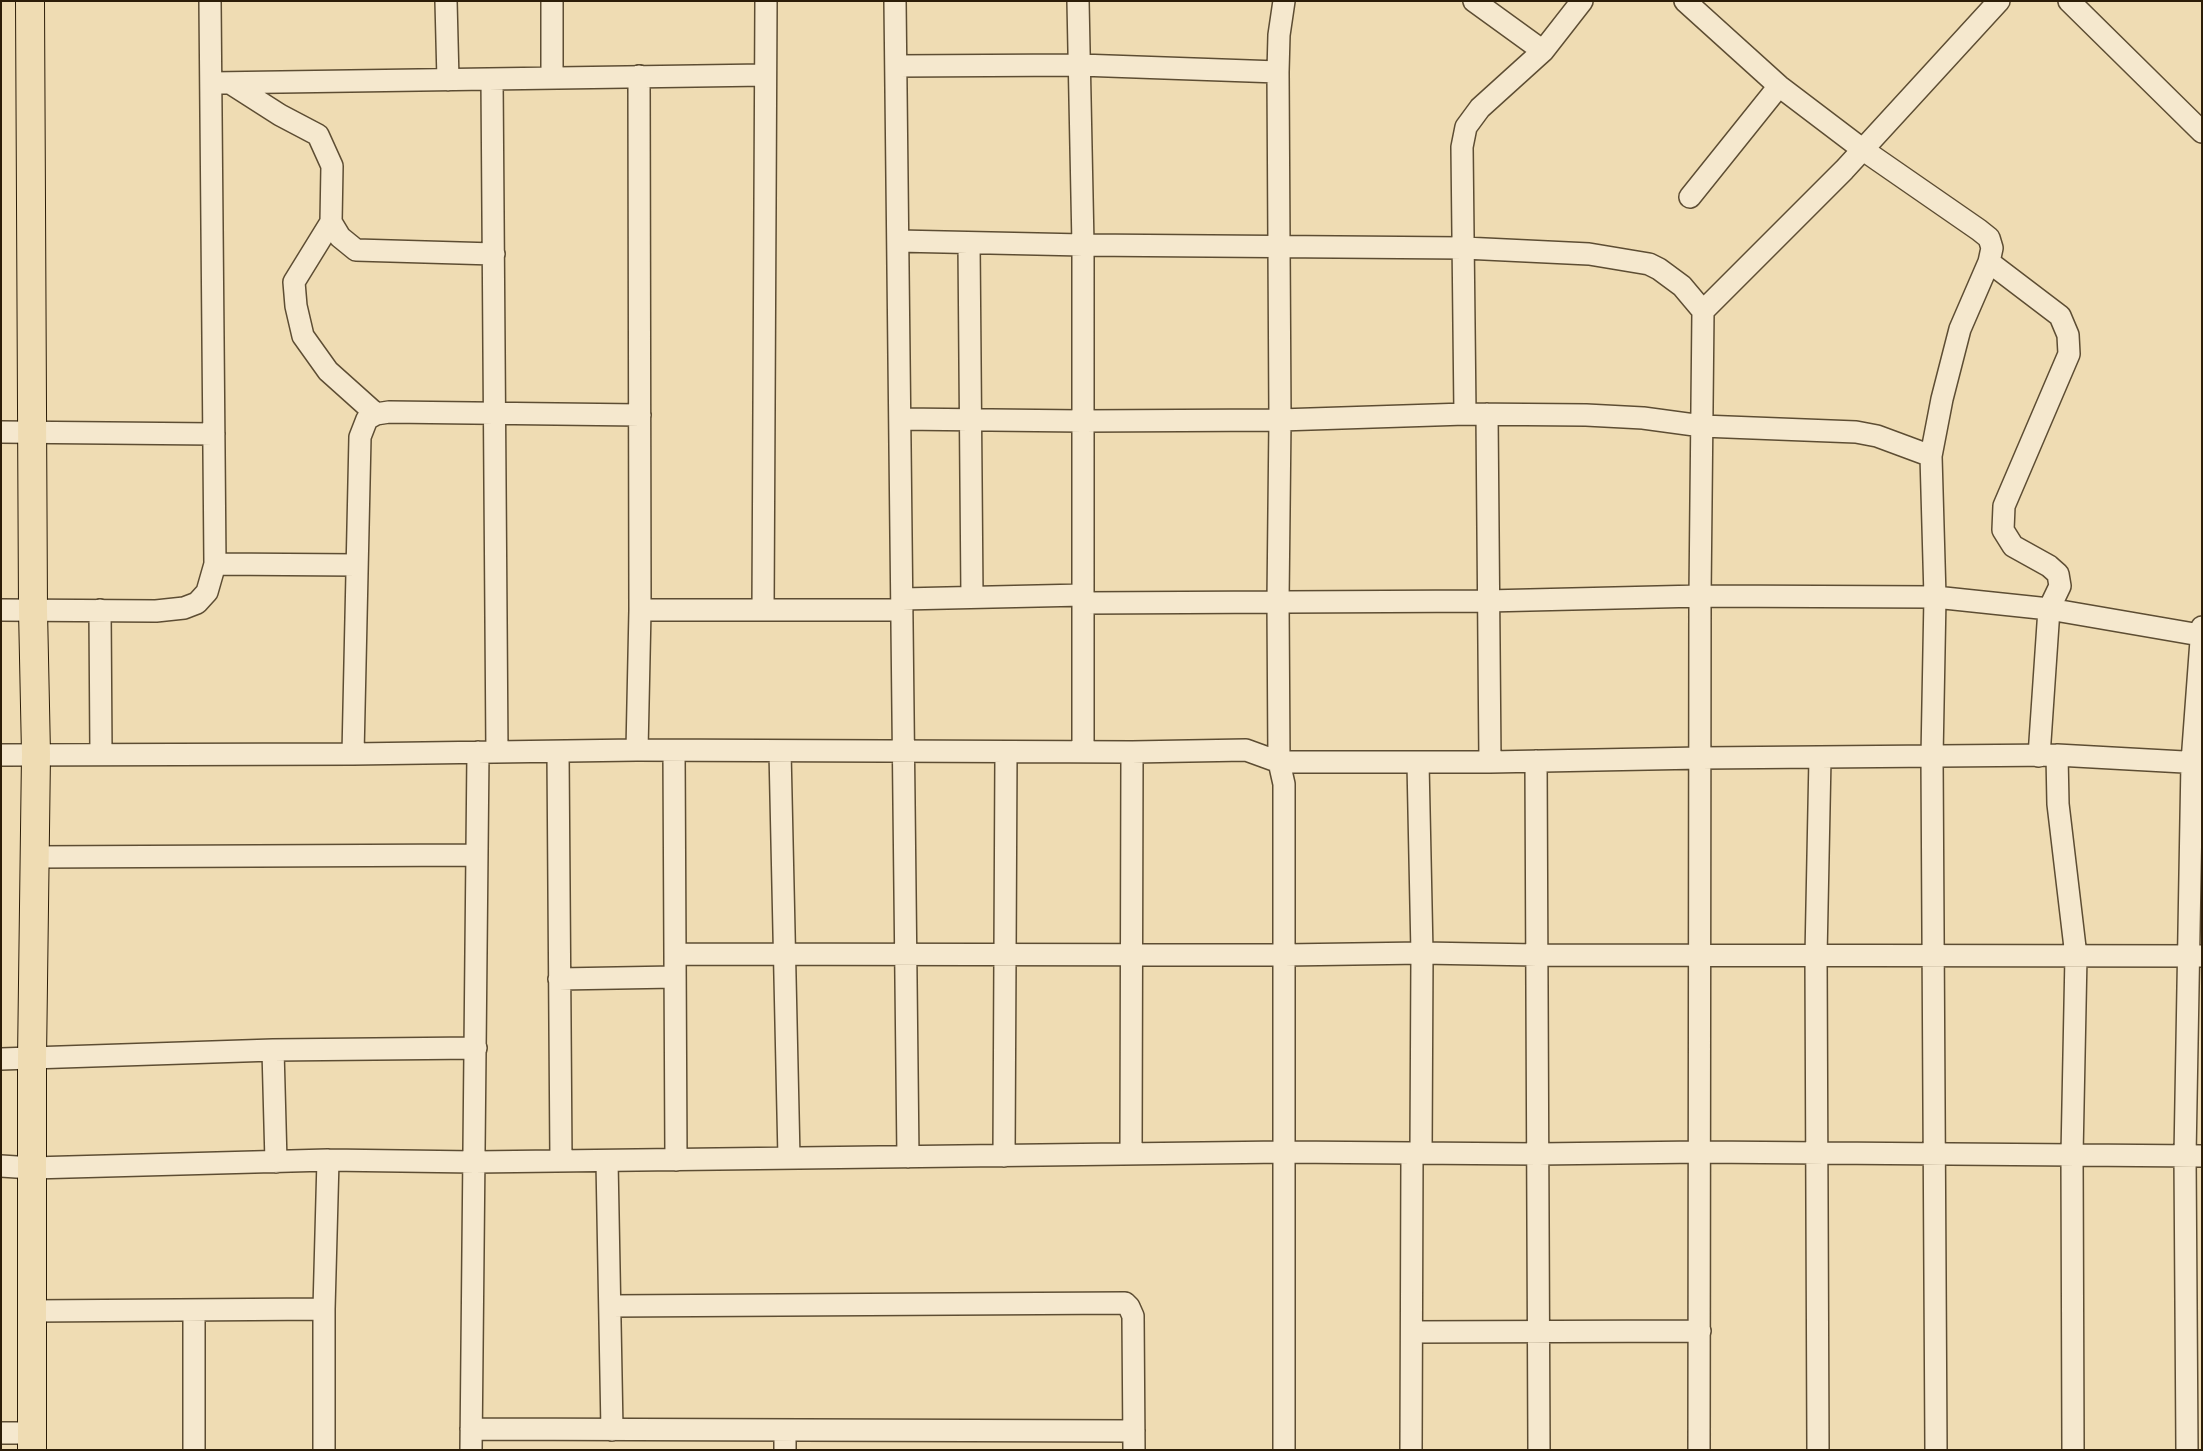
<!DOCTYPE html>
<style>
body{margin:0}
#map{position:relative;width:2203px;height:1451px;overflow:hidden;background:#efdcb3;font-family:"Libre Bodoni",serif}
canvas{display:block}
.frame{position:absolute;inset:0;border:2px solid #2c1d08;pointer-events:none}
</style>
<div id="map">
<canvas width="2203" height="1451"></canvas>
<div class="frame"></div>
</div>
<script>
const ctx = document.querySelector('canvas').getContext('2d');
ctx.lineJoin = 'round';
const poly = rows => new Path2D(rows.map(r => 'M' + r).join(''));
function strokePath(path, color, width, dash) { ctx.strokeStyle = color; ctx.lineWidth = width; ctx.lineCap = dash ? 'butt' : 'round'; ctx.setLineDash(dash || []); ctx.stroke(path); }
const minor = poly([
 [446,1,448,80],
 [895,1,908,1157],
 [1078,1,1083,245,1083,752],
 [1284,1,1279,35,1278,72,1280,420,1278,601,1279,762,1284,784,1284,1450],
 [1474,1,1543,51],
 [1685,1,1779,86,1862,149,1979,230,1989,238,1992,248,1989,262,1960,329,1942,399,1931,456,1935,597,1932,757,1936,1450],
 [2069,1,2202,132],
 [896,66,1080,65,1278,72],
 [552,78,552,1],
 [492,79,497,752],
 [212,83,765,75],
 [230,83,280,115,318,135,332,166,331,222,340,237,356,250,494,254],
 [1690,197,1779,86],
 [331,222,294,282,296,306,303,336,328,371,376,414],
 [898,241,1083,245,1464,248,1589,254,1649,264,1659,269,1682,286,1703,311,1700,596,1699,1450],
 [969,243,972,597],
 [1989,262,2060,316,2068,335,2069,354,2004,506,2003,530,2013,546,2049,566,2058,574,2060,586,2049,609,2039,756],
 [1703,311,1844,170,1999,1],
 [1465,414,1462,147,1466,127,1480,108,1543,51,1582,1],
 [1487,414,1490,762],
 [900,419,1082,421,1280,420,1465,414,1586,415,1643,418,1702,426,1856,432,1877,436,1931,456],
 [1,432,214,434],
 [215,564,357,565],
 [902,599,1083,595],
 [1083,603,1487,601,1700,596,1935,597,2049,609,2200,635],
 [1,610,156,611,184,608,197,603,207,592,215,564,210,1],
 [100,610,101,754],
 [640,610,902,610],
 [763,610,766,1],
 [637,750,640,610,639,76],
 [674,751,676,1160],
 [780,751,789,1158],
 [558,752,561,1161],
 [353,754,360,437,367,419,376,414,389,412,640,415],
 [1,755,353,754,637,750,1132,752,1246,750,1279,762,1490,762,1701,758,2057,755,2202,763],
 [2057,755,2058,804,2076,956,2072,1155,2073,1450],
 [1536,761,1539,1450],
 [1418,763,1422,953,1421,1153],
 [35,857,477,855],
 [675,954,1285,955,1422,953,1537,955,2202,956],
 [559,979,675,977],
 [273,1050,276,1162],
 [1,1059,273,1050,476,1048],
 [1131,1154,1132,752],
 [1004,1156,1006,752],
 [607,1161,612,1430],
 [1,1166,32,1168,328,1160,475,1162,1284,1152,1538,1154,1700,1152,2202,1156],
 [610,1306,1125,1303,1129,1307,1133,1316,1134,1450],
 [32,1311,324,1309],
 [194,1311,194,1450],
 [1412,1332,1700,1331],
 [471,1429,1134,1431],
 [785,1430,785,1450],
 [1,1433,31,1433],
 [324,1450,324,1309,328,1160],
 [471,1450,478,752],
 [1411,1450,1412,1153],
 [1818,1450,1816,956,1820,758],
 [2187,1450,2185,1156,2192,762,2202,627]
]);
const highway = poly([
 [30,1,33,610,36,754,32,1059,32,1450]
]);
strokePath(minor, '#5d4d33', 24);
strokePath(highway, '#2c1d08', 30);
strokePath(minor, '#f5e8ce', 21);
strokePath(highway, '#efdcb3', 28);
</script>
